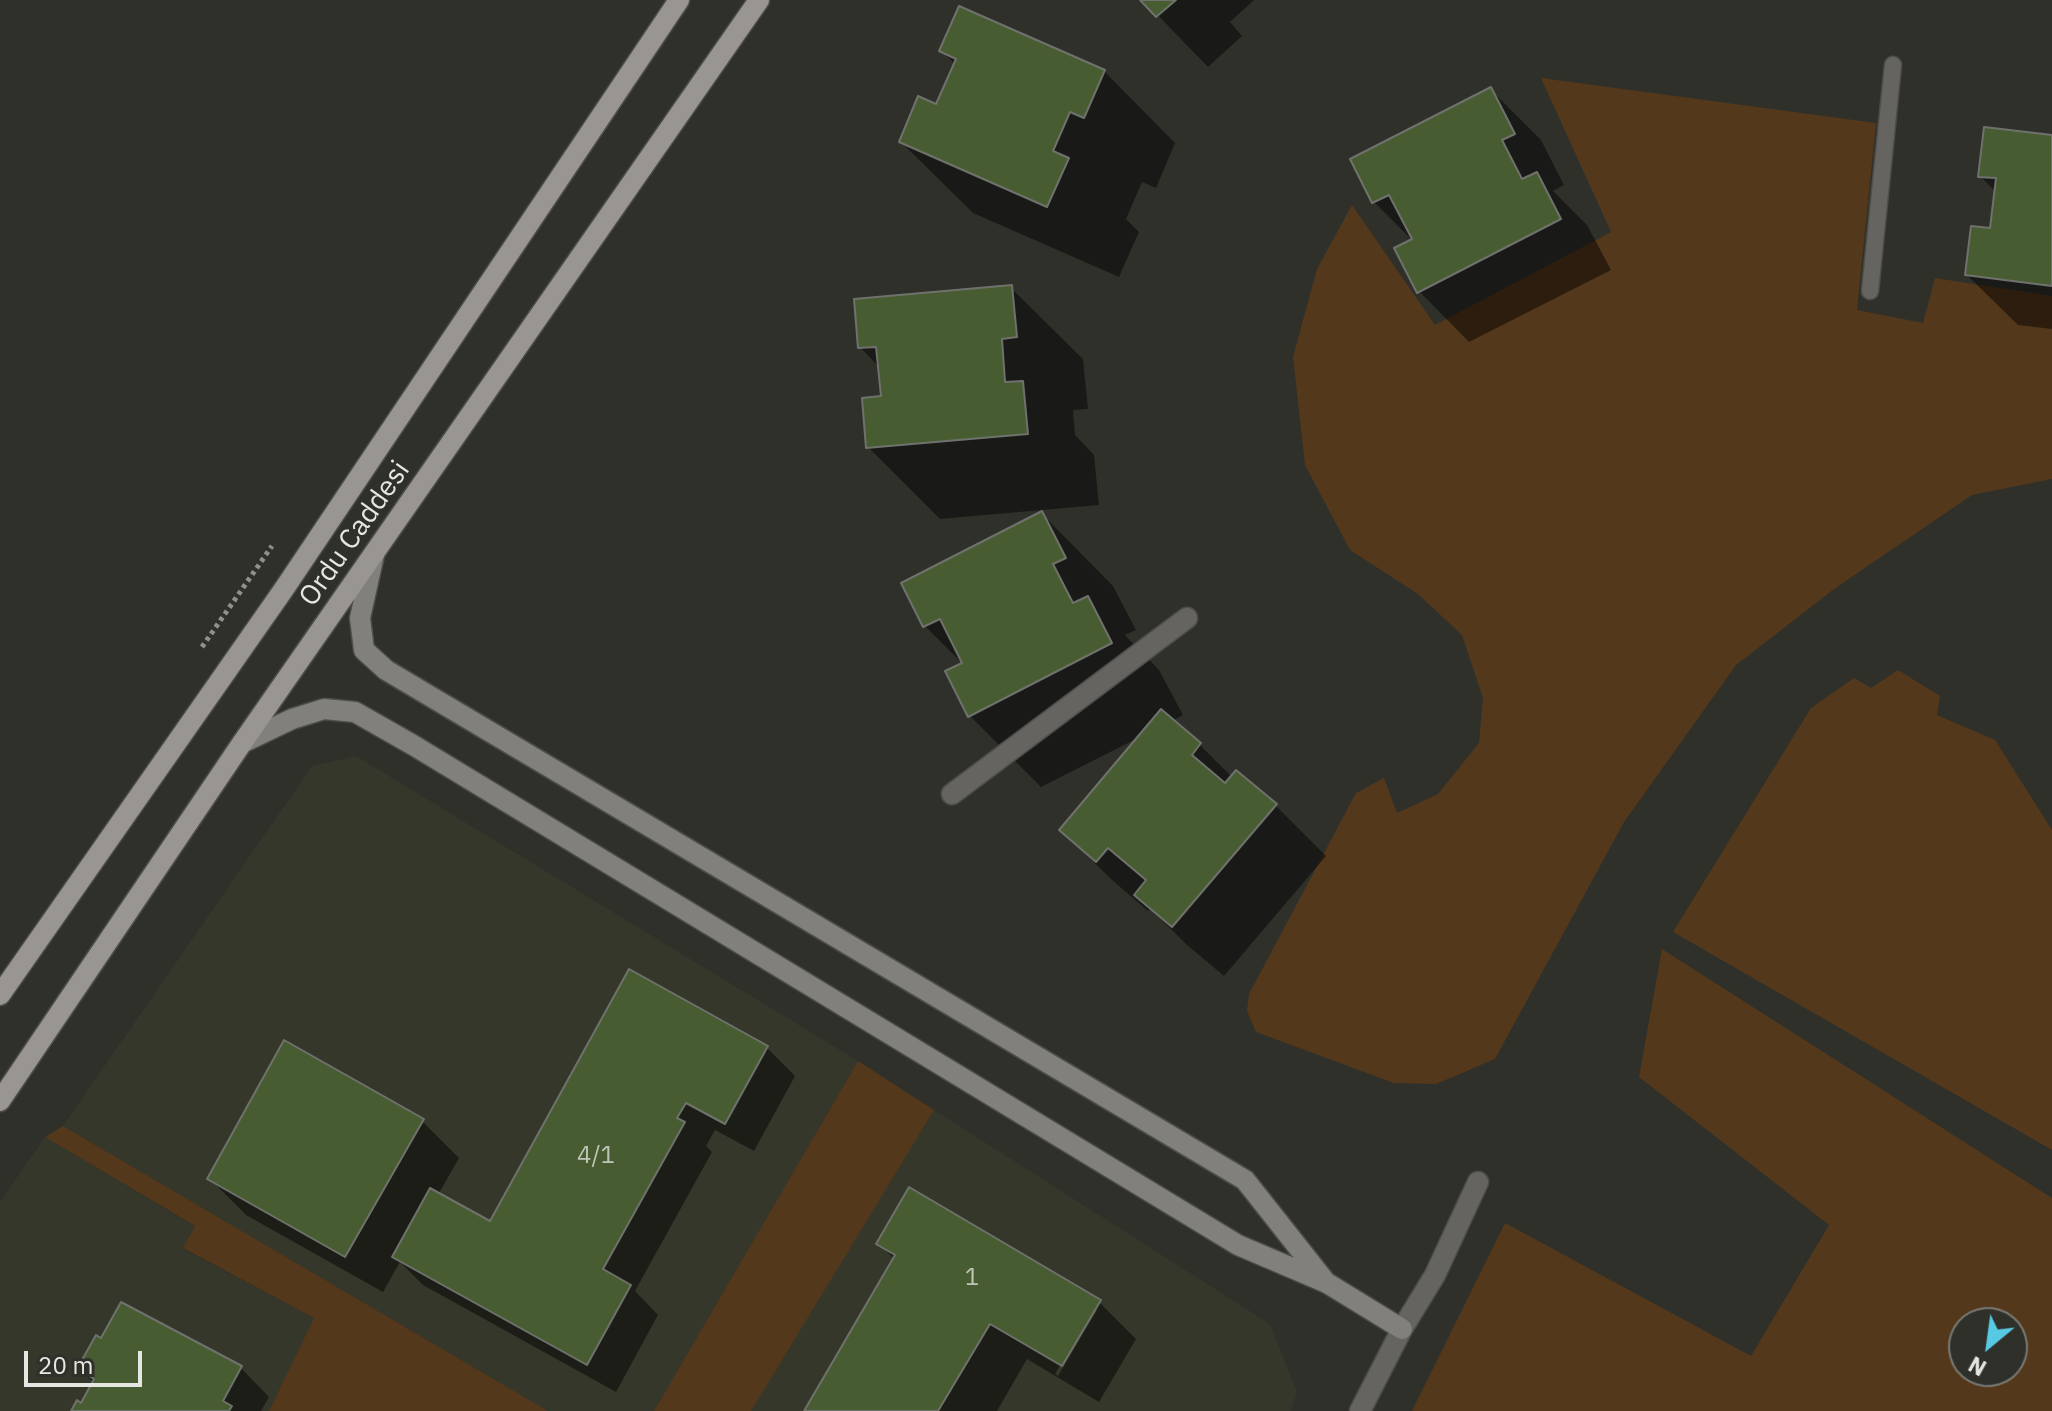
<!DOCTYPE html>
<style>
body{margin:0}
#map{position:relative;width:2052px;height:1411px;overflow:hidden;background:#30302b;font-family:"IBM Plex Sans",sans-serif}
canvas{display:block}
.north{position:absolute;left:1948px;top:1307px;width:80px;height:80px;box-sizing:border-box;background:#30302b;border:2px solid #797974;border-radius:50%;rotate:209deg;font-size:22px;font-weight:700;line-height:32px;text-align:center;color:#e6e6e2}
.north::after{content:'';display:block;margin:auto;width:28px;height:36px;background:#58c9e3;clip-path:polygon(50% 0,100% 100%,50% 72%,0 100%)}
.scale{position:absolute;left:24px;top:1351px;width:118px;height:36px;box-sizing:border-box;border:4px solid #e6e6e2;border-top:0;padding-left:10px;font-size:24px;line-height:28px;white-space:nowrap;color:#e6e6e2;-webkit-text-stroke:6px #30302b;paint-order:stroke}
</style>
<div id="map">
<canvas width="2052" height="1411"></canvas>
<div class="north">N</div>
<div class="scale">20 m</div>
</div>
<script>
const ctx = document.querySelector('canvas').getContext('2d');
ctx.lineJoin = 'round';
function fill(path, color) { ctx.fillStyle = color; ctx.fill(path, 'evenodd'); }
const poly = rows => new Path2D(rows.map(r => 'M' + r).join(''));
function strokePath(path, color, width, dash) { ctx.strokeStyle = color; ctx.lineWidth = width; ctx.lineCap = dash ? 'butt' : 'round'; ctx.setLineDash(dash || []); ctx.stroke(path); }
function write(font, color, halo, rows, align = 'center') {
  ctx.font = font + ' "IBM Plex Sans",sans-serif'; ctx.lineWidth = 6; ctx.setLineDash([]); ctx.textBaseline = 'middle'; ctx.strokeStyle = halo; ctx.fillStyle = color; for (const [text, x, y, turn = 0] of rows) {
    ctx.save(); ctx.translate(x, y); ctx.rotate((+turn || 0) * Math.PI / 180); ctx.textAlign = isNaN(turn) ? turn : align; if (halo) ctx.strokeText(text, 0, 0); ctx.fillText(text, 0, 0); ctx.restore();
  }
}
const built = poly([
 [356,756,858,1061,654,1411,548,1411,63,1126,312,766],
 [934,1110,1270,1324,1297,1392,1291,1411,748,1411],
 [45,1137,195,1227,183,1249,314,1318,269,1411,0,1411,0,1202]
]);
const green = poly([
 [1541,78,1876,123,1857,310,1923,323,1935,278,2052,296,2052,479,1972,495,1834,589,1736,665,1624,822,1495,1059,1436,1084,1394,1083,1256,1032,1247,1011,1249,994,1356,793,1384,778,1397,813,1438,794,1479,743,1483,698,1462,635,1418,594,1350,550,1305,465,1293,357,1317,269,1352,205,1435,325,1611,232],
 [1898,670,1940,696,1937,715,1995,740,2052,830,2052,1150,1673,932,1811,708,1854,678,1871,688],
 [1662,949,2052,1198,2052,1411,1412,1411,1505,1223,1751,1356,1829,1225,1639,1077],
 [1964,1323,2012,1323,2012,1371,1964,1371],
 [858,1061,934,1110,751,1411,654,1411],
 [63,1126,548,1411,269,1411,314,1318,183,1248,195,1226,45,1137]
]);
const shadow = poly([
 [1143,0,1254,0,1230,22,1242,36,1208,67],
 [942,51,1104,71,1175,143,1156,188,1142,182,1126,219,1139,232,1119,277,973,213,901,142,938,107,956,65],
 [1491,90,1541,140,1564,185,1553,191,1587,225,1611,270,1469,342,1419,291,1413,241,1374,202],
 [2052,137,2052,329,2018,325,1967,275,1992,230,1996,192,1980,176],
 [1011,288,1083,359,1088,409,1073,410,1075,435,1094,455,1099,505,940,519,868,447,883,398,880,368,860,347],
 [1042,514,1113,586,1136,630,1125,635,1159,670,1183,715,1172,721,1200,745,1232,777,1237,772,1276,806,1326,856,1224,976,1187,945,1150,908,1148,911,1112,880,1061,830,1140,737,1041,787,969,715,963,664,925,626],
 [767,1048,795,1076,754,1151,715,1130,706,1146,712,1152,635,1291,658,1315,616,1392,423,1285,400,1262,383,1292,246,1215,209,1178,422,1121,459,1158,438,1195,491,1223],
 [879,1243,1099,1302,1136,1339,1099,1402,1027,1359,997,1411,806,1411,895,1260],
 [1093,1310,1097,1310,1058,1376,1055,1374],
 [241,1368,269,1397,261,1411,73,1411,82,1406,94,1383,79,1369]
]);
const building = poly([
 [1140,0,1176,0,1156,17,1140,0],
 [959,6,1105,70,1084,118,1070,112,1053,151,1069,158,1047,207,899,142,918,96,936,104,956,59,939,51,959,6],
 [1491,87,1515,134,1502,140,1522,179,1537,172,1561,219,1417,293,1394,248,1412,239,1389,195,1372,203,1350,159,1491,87],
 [1984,127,2052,135,2052,286,1965,275,1971,226,1990,228,1996,178,1978,177,1984,127],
 [1012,285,1017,337,1002,339,1005,382,1023,381,1028,434,866,448,862,398,881,396,876,347,858,348,854,299,1012,285],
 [1042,511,1066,558,1053,564,1073,603,1088,596,1112,643,968,717,945,671,962,663,940,619,923,627,901,583,1042,511],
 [1161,709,1201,743,1192,755,1225,783,1236,770,1277,804,1172,927,1134,895,1146,880,1108,848,1096,862,1059,830,1161,709],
 [629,969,768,1046,725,1124,686,1103,677,1118,685,1122,603,1269,631,1285,587,1365,392,1257,430,1188,490,1221,629,969],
 [284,1040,424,1119,345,1257,207,1179,284,1040],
 [909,1187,1101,1300,1062,1366,990,1324,938,1411,804,1411,895,1255,876,1244,909,1187],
 [121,1302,242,1366,223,1401,232,1406,229,1411,71,1411,77,1400,81,1403,94,1379,77,1369,96,1335,101,1338,121,1302]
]);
const path = poly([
 [202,647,272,546]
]);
const lane = poly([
 [1870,291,1893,65]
]);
const street = poly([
 [952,794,1187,618],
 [1360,1411,1402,1329,1435,1275,1478,1182]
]);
const secondary = poly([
 [374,555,360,618,364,650,386,670,1245,1180,1324,1280],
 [242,743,292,719,324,709,355,712,413,745,1238,1245,1327,1283,1402,1329]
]);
const primary = poly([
 [0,995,284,589,679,0],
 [0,1101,242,743,759,0]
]);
const numberNames = [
 ["4/1",596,1156],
 ["1",972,1278]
];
const streetNames = [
 ["Ordu Caddesi",355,534,-55]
];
fill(built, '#36372b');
fill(green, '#53381b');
fill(shadow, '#0007');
fill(building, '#485c32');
strokePath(building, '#6f726c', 2);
strokePath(lane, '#4d4d48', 19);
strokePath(street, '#4d4d48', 23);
strokePath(secondary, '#4d4d48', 23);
strokePath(primary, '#4d4d48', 23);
strokePath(path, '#90908c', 5, [4, 4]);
strokePath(lane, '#656461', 16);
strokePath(street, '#656461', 20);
strokePath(secondary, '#82807d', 20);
strokePath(primary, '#999691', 20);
write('24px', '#bec4b6', null, numberNames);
write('28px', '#e6e6e2', '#30302b', streetNames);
</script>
